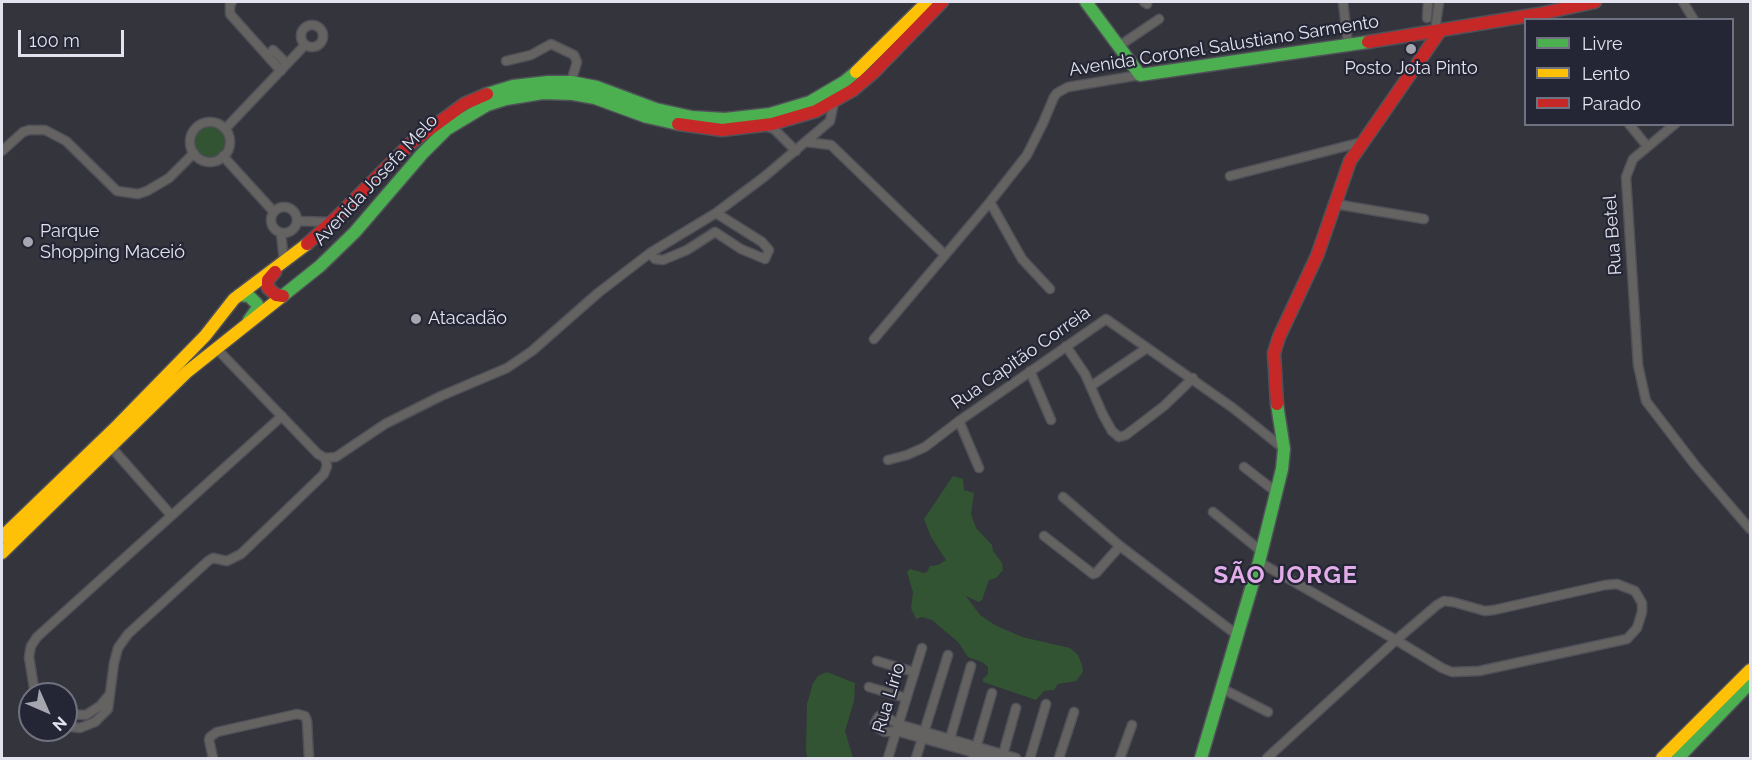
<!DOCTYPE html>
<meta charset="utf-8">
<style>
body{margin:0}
#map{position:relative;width:1752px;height:760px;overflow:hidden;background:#33343c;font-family:Raleway,sans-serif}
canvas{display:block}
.frame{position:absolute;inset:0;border:3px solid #e2e3ee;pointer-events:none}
.legend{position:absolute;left:1524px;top:18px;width:210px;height:108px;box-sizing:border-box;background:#252635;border:2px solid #71727f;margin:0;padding:8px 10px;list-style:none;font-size:18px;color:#e2e3ee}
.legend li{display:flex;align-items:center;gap:12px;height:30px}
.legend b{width:30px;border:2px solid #71727f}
.north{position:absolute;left:18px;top:682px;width:60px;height:60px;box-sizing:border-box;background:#252635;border:2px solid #71727f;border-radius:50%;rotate:135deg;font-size:16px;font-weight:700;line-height:24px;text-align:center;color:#e2e3ee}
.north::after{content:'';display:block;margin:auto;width:21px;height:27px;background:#a5a6b0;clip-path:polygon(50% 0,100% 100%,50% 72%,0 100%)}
.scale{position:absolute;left:18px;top:30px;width:106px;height:27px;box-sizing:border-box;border:3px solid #e2e3ee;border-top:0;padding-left:8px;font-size:18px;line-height:21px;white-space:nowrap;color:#e2e3ee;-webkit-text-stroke:4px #252635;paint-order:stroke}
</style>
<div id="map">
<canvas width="1752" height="760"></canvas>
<div class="frame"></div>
<ul class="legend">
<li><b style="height:8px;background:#4caf50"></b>Livre</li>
<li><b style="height:8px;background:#ffc107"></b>Lento</li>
<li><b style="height:8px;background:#c62828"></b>Parado</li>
</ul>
<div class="north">N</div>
<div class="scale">100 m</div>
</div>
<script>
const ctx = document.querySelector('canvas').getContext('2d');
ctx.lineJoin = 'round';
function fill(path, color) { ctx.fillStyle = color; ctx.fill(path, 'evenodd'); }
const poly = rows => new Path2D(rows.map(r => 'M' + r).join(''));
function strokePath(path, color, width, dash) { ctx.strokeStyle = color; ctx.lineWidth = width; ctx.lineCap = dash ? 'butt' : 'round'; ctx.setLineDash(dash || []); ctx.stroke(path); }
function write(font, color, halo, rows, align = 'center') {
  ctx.font = font + ' Raleway,sans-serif'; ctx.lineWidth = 4.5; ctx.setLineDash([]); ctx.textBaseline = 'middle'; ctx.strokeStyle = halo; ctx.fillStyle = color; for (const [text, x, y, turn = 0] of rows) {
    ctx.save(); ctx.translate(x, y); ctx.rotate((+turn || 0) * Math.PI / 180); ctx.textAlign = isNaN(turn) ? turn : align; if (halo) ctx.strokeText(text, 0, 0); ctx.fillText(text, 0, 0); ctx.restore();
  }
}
const green = poly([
 '195 142a15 15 0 1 1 30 0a15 15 0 1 1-30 0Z',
 [953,476,963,479,964,490,974,493,971,514,976,528,992,545,993,551,1002,563,1003,570,996,578,989,580,982,600,979,602,966,596,980,615,995,625,1022,637,1070,648,1078,655,1082,665,1083,672,1076,681,1058,684,1054,690,1044,691,1036,700,983,682,983,679,988,674,988,667,982,662,968,657,958,642,932,620,922,617,916,619,911,608,913,592,907,572,910,569,924,573,927,572,930,566,938,565,946,560,931,537,924,519],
 [827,672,855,683,854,701,845,731,853,758,807,758,806,750,807,704,813,683,818,676]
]);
const street = poly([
 [232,2,230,4,230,14,281,71],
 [1144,2,1147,4],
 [1343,2,1348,44],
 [1683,2,1694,20],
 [1427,18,1428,2],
 '301 36a11 11 0 1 1 22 0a11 11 0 1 1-22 0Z',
 [1435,31,1439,2],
 [1119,46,1159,19],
 [268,56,273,50,287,64],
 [506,61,531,55,551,44,574,55,577,62,571,82],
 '190 142a20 20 0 1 1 40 0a20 20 0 1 1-40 0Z',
 [1629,124,1647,146],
 [1675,124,1633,159,1626,177,1638,365,1646,401,1695,465,1750,529],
 [765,126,774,129,796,151],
 [225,129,305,45],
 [806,142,831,145,945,255],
 [2,151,23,132,29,130,45,130,66,141,117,191,138,194,147,191,169,178,194,153],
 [223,156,273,211],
 [1230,176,1362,142],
 [990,202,1022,259,1050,289],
 [1335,204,1424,219],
 '271 220a13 13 0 1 1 26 0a13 13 0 1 1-26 0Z',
 [297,221,331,222],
 [281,233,284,261],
 [650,253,655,259,663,260,687,250,715,232,741,249,765,259,769,250,762,242,716,213],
 [874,339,990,202,1027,155,1043,123,1054,97,1057,93,1068,87,1140,75],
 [1066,346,1085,374,1103,415,1112,431,1119,437,1126,435,1164,406,1193,378],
 [216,348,318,454,325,458,336,457,385,424,441,396,507,368,532,351,598,293,650,253,716,213,764,177,830,121,834,102],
 [1030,371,1051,420],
 [1091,386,1147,348],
 [959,421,979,468],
 [111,447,171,515],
 [888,460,907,455,925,447,959,421,1106,319,1233,408,1284,449],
 [1244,467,1276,492],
 [1063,497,1120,546,1237,635],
 [1213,512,1261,551],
 [1044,536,1093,574,1096,573,1120,546],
 [1259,562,1396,640,1442,668,1452,672,1479,671,1627,639,1637,628,1642,612,1642,603,1635,591,1617,584,1605,585,1494,610,1485,611,1453,602,1444,601,1437,605,1396,640,1267,758],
 [877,661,914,672],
 [869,687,906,698],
 [1221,688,1268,712],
 [35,694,29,657,31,646,37,637,282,416],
 [66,714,86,715,100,706,109,695],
 [66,726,80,728,95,722,108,709,114,663,118,648,128,634,208,561,213,558,227,561,241,554,324,474,327,466,325,458],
 [949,742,971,666],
 [213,758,209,740,210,737,217,732,297,714,305,716,307,721,309,758],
 [888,758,922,648],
 [916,758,948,655],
 [973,758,992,693],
 [993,758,896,731,885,732,878,728,875,723,879,716,883,715,898,724,1016,758],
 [1002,758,1016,708],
 [1030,758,1046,704],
 [1059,758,1074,712],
 [1120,758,1132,725]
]);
const fast = poly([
 [1086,2,1140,75,1368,42],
 [487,94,513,86,548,82,571,82,597,87,656,109,692,117,725,119,770,114,810,102,844,82,856,72],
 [239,295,249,296,257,304,257,309,249,320],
 [280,298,320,266,355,232,422,154,447,129,487,105,506,99,543,93,573,94,595,98,647,117,678,124],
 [1201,758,1259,562,1282,469,1284,449,1277,404],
 [1678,758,1750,683]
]);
const slow = poly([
 [856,72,927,2],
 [2,537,118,425,205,336,234,299,307,244],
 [2,553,187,372,280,298],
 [1662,758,1750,670]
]);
const jam = poly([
 [1368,42,1539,14,1595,2],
 [678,124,722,130,772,124,816,111,853,90,873,73,942,2],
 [307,244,337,217,411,143,464,104,487,94],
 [275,272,268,280,268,288,276,295,283,296],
 [1277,404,1274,353,1279,337,1317,256,1350,161,1440,31]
]);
const markers = [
 [1411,49,6,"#a5a6b0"],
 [28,242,6,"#a5a6b0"],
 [416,319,6,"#a5a6b0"]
];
const streetNames = [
 ["Avenida Coronel Salustiano Sarmento",1224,46,-9],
 ["Avenida Josefa Melo",376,180,-47],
 ["Rua Betel",1613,235,-94],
 ["Rua Capitão Correia",1021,358,-35],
 ["Rua Lírio",889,698,-73]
];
const poiNames = [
 ["Posto Jota Pinto",1411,69,"center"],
 ["Parque",40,232],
 ["Shopping Maceió",40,253],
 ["Atacadão",428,319]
];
const districtNames = [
 ["SÃO JORGE",1286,576]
];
fill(green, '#325432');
strokePath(street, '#505158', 11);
strokePath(fast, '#505158', 15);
strokePath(slow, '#505158', 15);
strokePath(jam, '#505158', 15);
strokePath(street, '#656362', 8);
strokePath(fast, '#4caf50', 12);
strokePath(slow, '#ffc107', 12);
strokePath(jam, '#c62828', 12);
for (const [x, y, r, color] of markers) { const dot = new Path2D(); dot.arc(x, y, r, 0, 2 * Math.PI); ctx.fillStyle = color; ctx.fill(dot); strokePath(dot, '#252635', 2); }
write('18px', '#e2e3ee', '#252635', streetNames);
write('18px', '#e2e3ee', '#252635', poiNames, 'left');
ctx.letterSpacing = '1.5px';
write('bold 24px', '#e1ace8', '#252635', districtNames);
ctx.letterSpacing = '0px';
</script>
